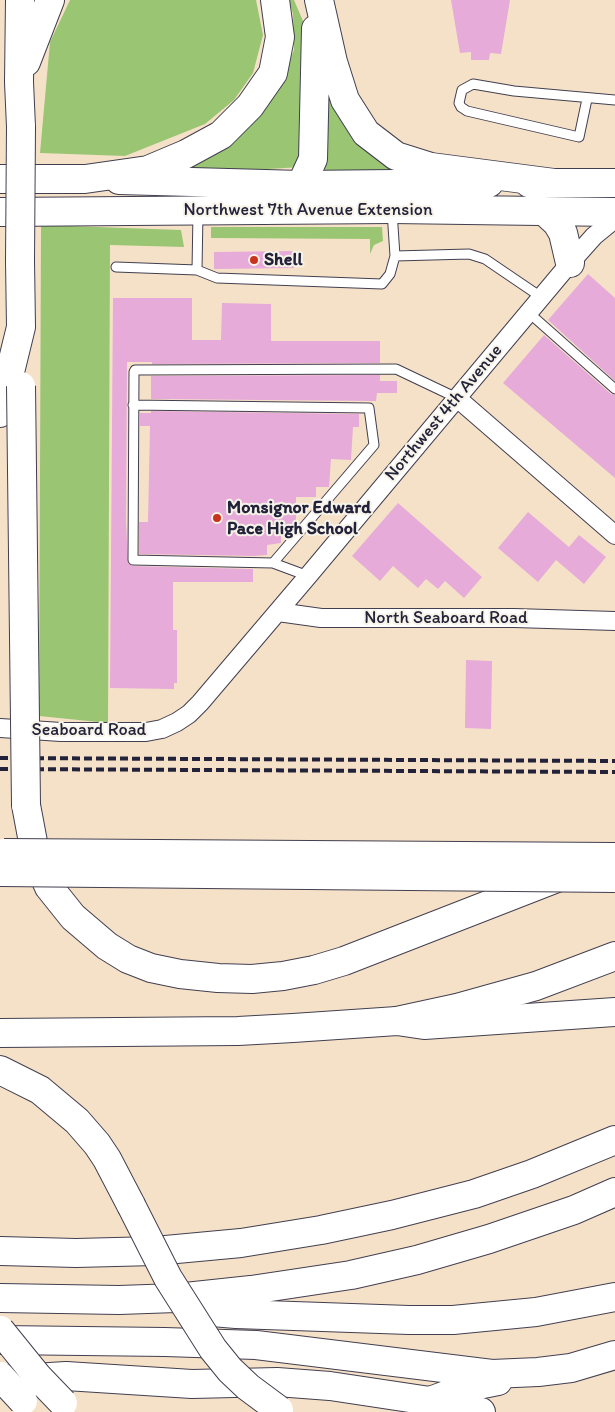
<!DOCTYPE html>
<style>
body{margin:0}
canvas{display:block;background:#f5e1c8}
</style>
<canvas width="615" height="1412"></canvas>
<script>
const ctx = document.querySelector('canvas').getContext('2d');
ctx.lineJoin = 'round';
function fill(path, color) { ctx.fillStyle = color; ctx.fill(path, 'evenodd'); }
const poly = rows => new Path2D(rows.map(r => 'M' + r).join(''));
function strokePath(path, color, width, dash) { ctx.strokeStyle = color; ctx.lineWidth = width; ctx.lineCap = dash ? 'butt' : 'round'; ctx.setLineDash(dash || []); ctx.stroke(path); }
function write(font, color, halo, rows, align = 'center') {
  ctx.font = font + ' Itim,sans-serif'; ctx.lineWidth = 4; ctx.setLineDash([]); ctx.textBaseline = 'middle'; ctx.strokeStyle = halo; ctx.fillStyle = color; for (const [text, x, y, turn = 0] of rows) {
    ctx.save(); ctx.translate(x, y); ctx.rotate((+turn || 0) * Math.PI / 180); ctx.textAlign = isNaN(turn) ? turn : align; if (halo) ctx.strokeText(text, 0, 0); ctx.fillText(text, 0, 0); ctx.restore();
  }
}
const green = poly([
 [70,0,256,0,263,35,253,73,234,100,205,124,125,156,40,153,50,42],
 [289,0,294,0,306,28,301,167,172,175,235,141,278,89,294,50,293,14],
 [324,64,391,165,394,173,325,170],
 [41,225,181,230,184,247,110,245,108,723,39,716],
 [211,227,382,227,383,241,374,245,370,254,370,239,211,238]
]);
const building = poly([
 [451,0,510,0,501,54,490,53,489,60,471,60,471,52,460,53],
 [294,251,294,268,214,269,214,252],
 [588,274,615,298,615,381,548,320],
 [113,298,192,298,192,340,221,340,222,303,271,304,271,341,380,341,380,363,152,364,152,362,127,362,126,522,128,563,133,566,253,569,253,582,173,582,173,630,177,630,177,683,174,683,174,689,110,688],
 [544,335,611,394,615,395,615,478,503,383],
 [380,375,380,381,397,381,397,393,377,393,376,401,151,399,151,376],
 [151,411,359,414,359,427,353,427,351,460,331,459,329,487,316,487,316,497,296,497,296,527,294,529,281,529,281,543,267,545,267,555,253,556,139,554,139,522,148,522,150,426,140,426,140,413,151,413],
 [398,503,482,577,464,598,445,581,438,589,426,579,418,588,393,566,380,581,352,556],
 [528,512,569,547,579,535,606,557,584,584,556,560,538,582,498,548],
 [466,660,492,661,491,729,465,728]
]);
const lane = poly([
 [587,99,579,137,467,111,461,107,459,103,462,90,473,84,514,91,615,100],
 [395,256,469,254,485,259,541,297],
 [116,267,197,270,217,278,382,284,390,274,395,256,392,211],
 [197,270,198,213],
 [528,312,615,389],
 [133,405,369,408,374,445,273,563,133,560,134,372,135,370,396,369,457,398],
 [273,563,308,576]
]);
const street = poly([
 [457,398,615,535],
 [278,612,321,618,514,618,615,621],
 [0,728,61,732,146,732,162,729,177,722,189,714,200,703,308,576,570,263,594,236,615,219]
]);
const primary = poly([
 [119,180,301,185,489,183],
 [529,183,615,183],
 [544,211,557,223,563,233,570,263],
 [0,212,392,209,615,212],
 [0,1033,238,1031,293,1028,397,1021,424,1025,615,1012],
 [0,1380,66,1376,192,1384,277,1382,330,1386,430,1401,481,1412]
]);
const highway = poly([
 [20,0,19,82,21,127],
 [319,0,333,62,345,100,366,133,396,156,431,167,554,183],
 [26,62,50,0],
 [0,179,85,179,148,170,186,154,221,135,250,106,273,73,280,37,275,0],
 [265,210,301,185,313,159,316,29],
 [0,413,21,327,20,261],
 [26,805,36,858,49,887,73,917,107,946,128,959,151,968,180,974,218,978,252,979,283,976,314,970,344,961,557,878],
 [397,1021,457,1008,536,986,615,956],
 [0,1070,40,1090,77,1121,97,1144,107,1159,131,1205],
 [0,1251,76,1253,155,1251,241,1243,321,1230,392,1215,474,1194,532,1174,615,1140],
 [0,1298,119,1300,176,1298,251,1290,351,1275,417,1260,489,1239,574,1210,615,1192],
 [187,1307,212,1312,236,1314,409,1320,453,1320,536,1312,615,1297],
 [0,1340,165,1342,256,1345,492,1374,538,1372,571,1368,615,1355],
 [430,1401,468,1387,498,1381]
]);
const rail = poly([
 [0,758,615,761],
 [0,769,615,772]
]);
const highwayBridge = poly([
 [20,261,21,127],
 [21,386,26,805],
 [4,853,615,857],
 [0,872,615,878],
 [131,1205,168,1278,213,1349,230,1370,248,1387,279,1410],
 [0,1330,38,1377,63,1403],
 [0,1376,23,1401]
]);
const markers = [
 [254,260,5,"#c8321e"],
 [217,518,5,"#c8321e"]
];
const streetNames = [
 ["Northwest 7th Avenue Extension",308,210],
 ["Northwest 4th Avenue",444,413,-50],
 ["North Seaboard Road",446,618],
 ["Seaboard Road",89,730]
];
const poiNames = [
 ["Shell",264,260],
 ["Monsignor Edward",227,508],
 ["Pace High School",227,529]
];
fill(green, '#9ac673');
fill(building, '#e6abd8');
strokePath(lane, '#423f50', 11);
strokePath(street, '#423f50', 20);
strokePath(primary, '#423f50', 30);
strokePath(highway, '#423f50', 30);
strokePath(lane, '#fff', 9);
strokePath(street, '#fff', 18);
strokePath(primary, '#fff', 28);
strokePath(highway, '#fff', 28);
strokePath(rail, '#22223b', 4, [8, 4]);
strokePath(highwayBridge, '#423f50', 30, []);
strokePath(highwayBridge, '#fff', 28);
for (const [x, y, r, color] of markers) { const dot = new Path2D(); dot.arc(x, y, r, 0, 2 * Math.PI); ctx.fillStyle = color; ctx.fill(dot); strokePath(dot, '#f7f3e8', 2); }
write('18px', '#22223b', '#f7f3e8', streetNames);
write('bold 18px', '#22223b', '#f7f3e8', poiNames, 'left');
</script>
